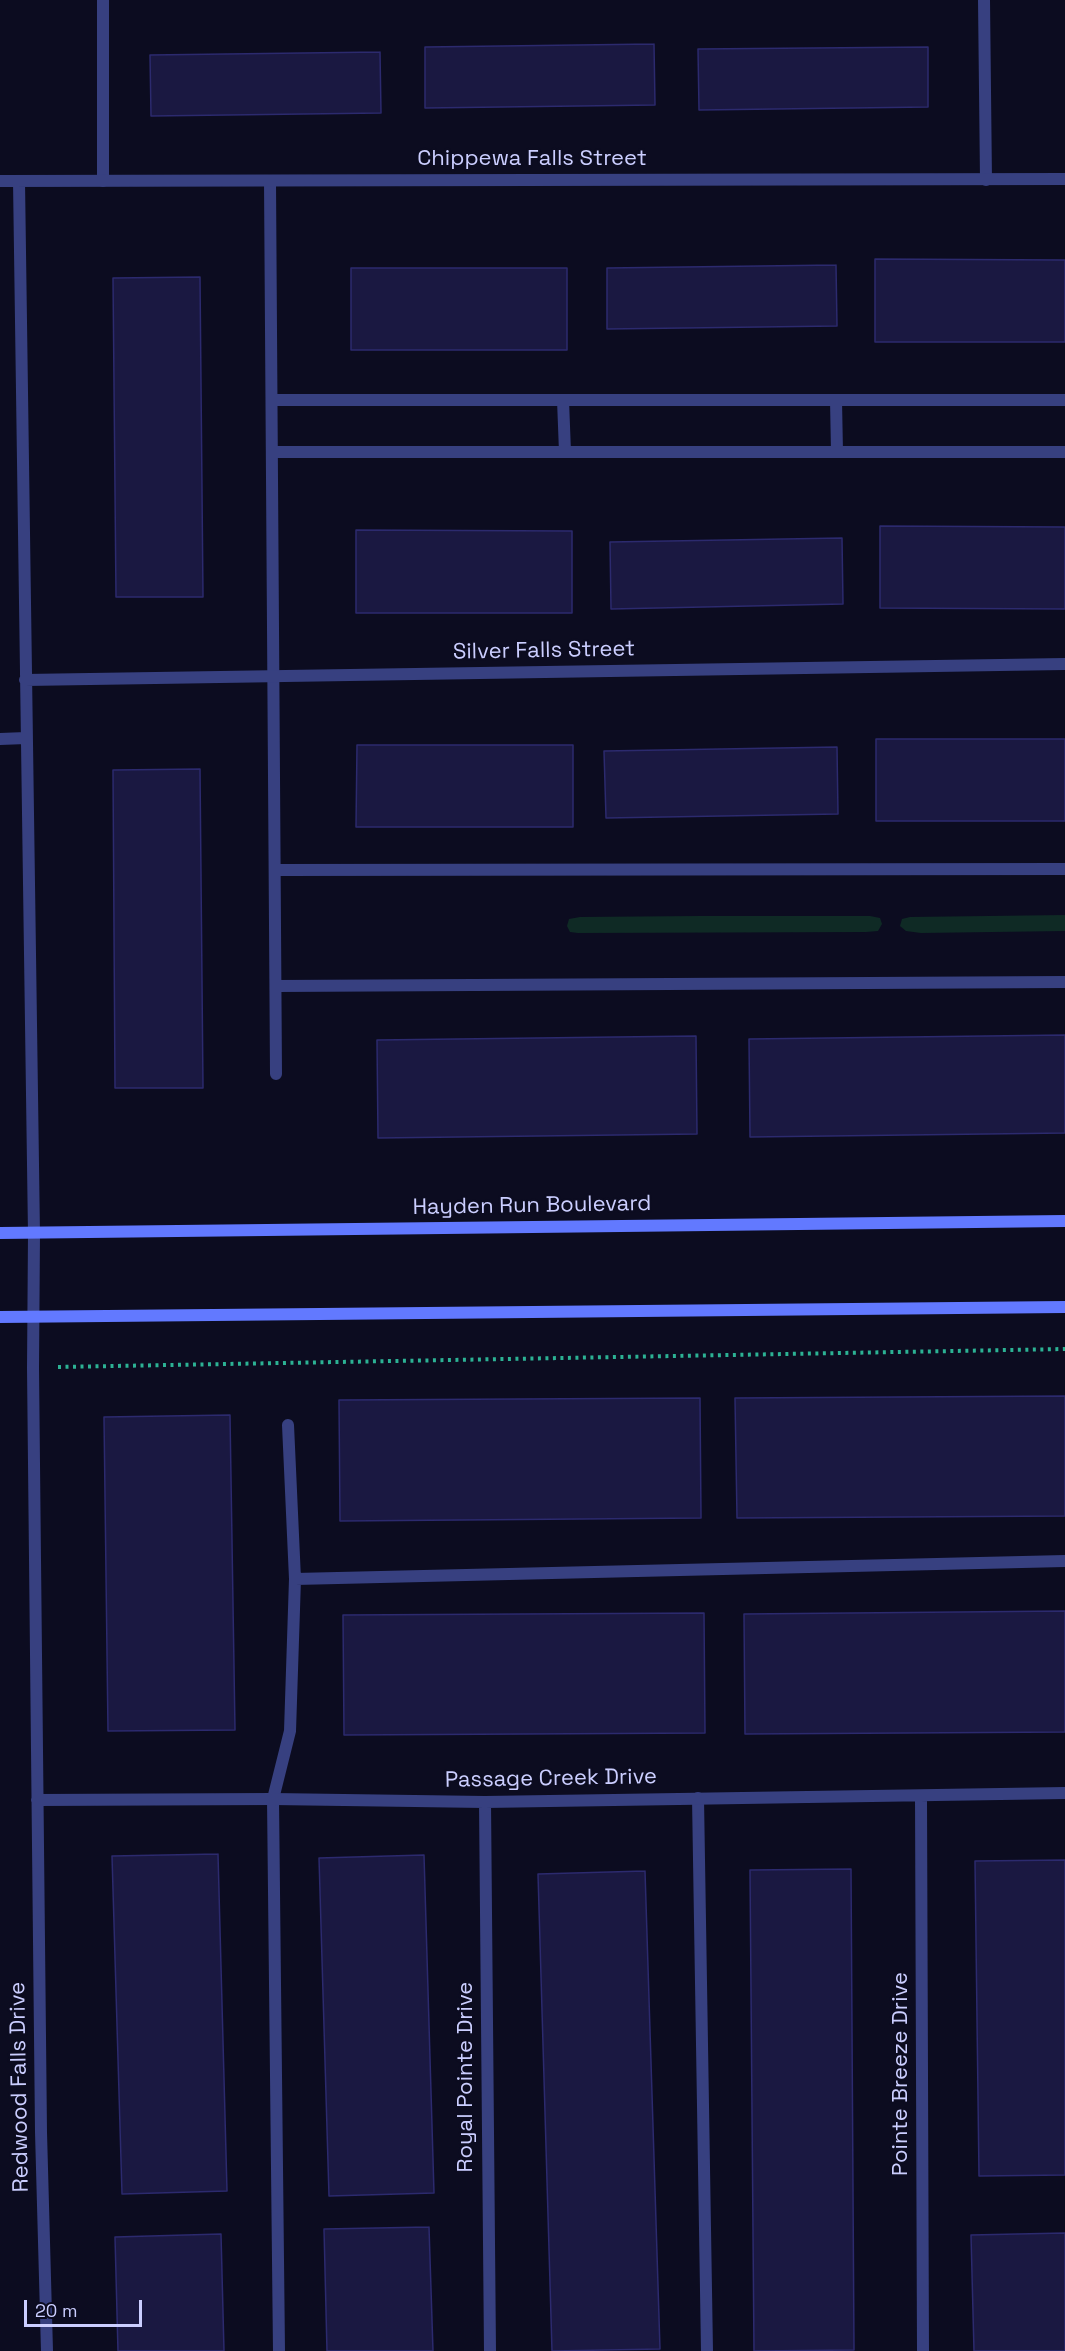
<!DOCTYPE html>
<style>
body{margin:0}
#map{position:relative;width:1065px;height:2351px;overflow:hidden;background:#0c0c20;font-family:"Space Grotesk",sans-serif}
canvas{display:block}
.scale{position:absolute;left:24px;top:2300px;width:118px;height:27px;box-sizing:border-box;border:3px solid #cbceff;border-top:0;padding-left:8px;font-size:18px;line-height:21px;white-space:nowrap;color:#cbceff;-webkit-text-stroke:4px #0c0c20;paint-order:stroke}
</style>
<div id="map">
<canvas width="1065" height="2351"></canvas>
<div class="scale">20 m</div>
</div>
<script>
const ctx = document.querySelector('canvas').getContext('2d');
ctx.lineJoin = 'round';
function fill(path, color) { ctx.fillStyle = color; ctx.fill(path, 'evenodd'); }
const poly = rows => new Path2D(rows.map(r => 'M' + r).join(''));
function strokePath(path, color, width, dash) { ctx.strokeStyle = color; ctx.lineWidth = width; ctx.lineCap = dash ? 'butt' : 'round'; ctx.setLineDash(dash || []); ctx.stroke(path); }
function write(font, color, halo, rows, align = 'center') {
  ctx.font = font + ' "Space Grotesk",sans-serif'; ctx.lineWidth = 4.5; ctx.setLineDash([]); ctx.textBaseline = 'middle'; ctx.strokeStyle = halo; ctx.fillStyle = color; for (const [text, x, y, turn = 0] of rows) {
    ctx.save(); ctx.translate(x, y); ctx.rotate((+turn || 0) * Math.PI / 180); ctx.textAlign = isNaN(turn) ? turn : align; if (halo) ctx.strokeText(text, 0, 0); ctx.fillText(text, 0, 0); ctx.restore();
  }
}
const green = poly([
 [1065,915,1065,931,921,933,906,931,900,926,902,919,910,917],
 [698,916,870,916,880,918,882,924,878,931,866,932,578,933,570,932,567,926,569,919,580,917]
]);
const building = poly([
 [654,44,655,105,425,108,425,47,654,44],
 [928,47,928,107,699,110,698,49,928,47],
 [380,52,381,113,151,116,150,55,380,52],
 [875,259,1065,260,1065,342,875,342,875,259],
 [836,265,837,326,607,329,607,268,836,265],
 [351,268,567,268,567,350,351,350,351,268],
 [200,277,203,597,116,597,113,278,200,277],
 [880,526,1065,527,1065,609,880,608,880,526],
 [356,530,572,531,572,613,356,613,356,530],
 [842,538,843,604,611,609,610,542,842,538],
 [876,739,1065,739,1065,821,876,821,876,739],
 [357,745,573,745,573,827,356,827,357,745],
 [837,747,838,814,606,818,604,751,837,747],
 [200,769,203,1088,115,1088,113,770,200,769],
 [1065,1035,1065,1133,750,1137,749,1039,1065,1035],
 [696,1036,697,1134,378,1138,377,1040,696,1036],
 [1065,1396,1065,1516,737,1518,735,1398,1065,1396],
 [700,1398,701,1518,340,1521,339,1400,700,1398],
 [230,1415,235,1730,108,1731,104,1417,230,1415],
 [1065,1611,1065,1732,745,1734,744,1614,1065,1611],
 [704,1613,705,1733,344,1735,343,1615,704,1613],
 [218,1854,227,2191,122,2194,112,1856,218,1854],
 [424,1855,434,2193,329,2196,319,1858,424,1855],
 [1065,1860,1065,2175,979,2176,975,1861,1065,1860],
 [851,1869,854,2350,754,2351,750,1870,851,1869],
 [645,1871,660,2349,552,2351,538,1874,645,1871],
 [429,2227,433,2351,327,2351,324,2229,429,2227],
 [1065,2233,1065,2351,974,2351,971,2235,1065,2233],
 [221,2234,224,2351,118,2351,115,2237,221,2234]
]);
const path = poly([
 [58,1367,1065,1349]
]);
const service = poly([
 [984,0,986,180],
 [103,181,103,0],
 [270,181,276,1074],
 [272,400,1065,400],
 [563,400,565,452],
 [836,400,837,452],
 [272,452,1065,452],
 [275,870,1065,869],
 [276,986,1065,982],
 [295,1579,1065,1561],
 [698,1798,707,2351],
 [279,2351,273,1799,290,1731,295,1579,288,1425]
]);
const minor = poly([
 [0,181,1065,179],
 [19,181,34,1234,33,1368,41,2132,47,2351],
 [25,680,1065,664],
 [0,739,26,738],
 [921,1797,923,2351],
 [37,1800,273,1799,485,1802,1065,1793],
 [485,1802,490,2351]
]);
const secondary = poly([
 [0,1233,1065,1221],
 [0,1317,1065,1307]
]);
const streetNames = [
 ["Chippewa Falls Street",532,159],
 ["Silver Falls Street",544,651,-1],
 ["Hayden Run Boulevard",532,1206,-1],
 ["Passage Creek Drive",551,1779,-1],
 ["Pointe Breeze Drive",901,2074,-90],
 ["Royal Pointe Drive",466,2077,-90],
 ["Redwood Falls Drive",20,2087,-91]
];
fill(green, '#0f2a25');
fill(building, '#1a1841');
strokePath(building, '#2c2a6e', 1.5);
strokePath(path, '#2cb294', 4, [3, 4.5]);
strokePath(service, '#374080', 12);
strokePath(minor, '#374080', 12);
strokePath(secondary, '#6279ff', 12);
write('22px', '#cbceff', '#0c0c20', streetNames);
</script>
